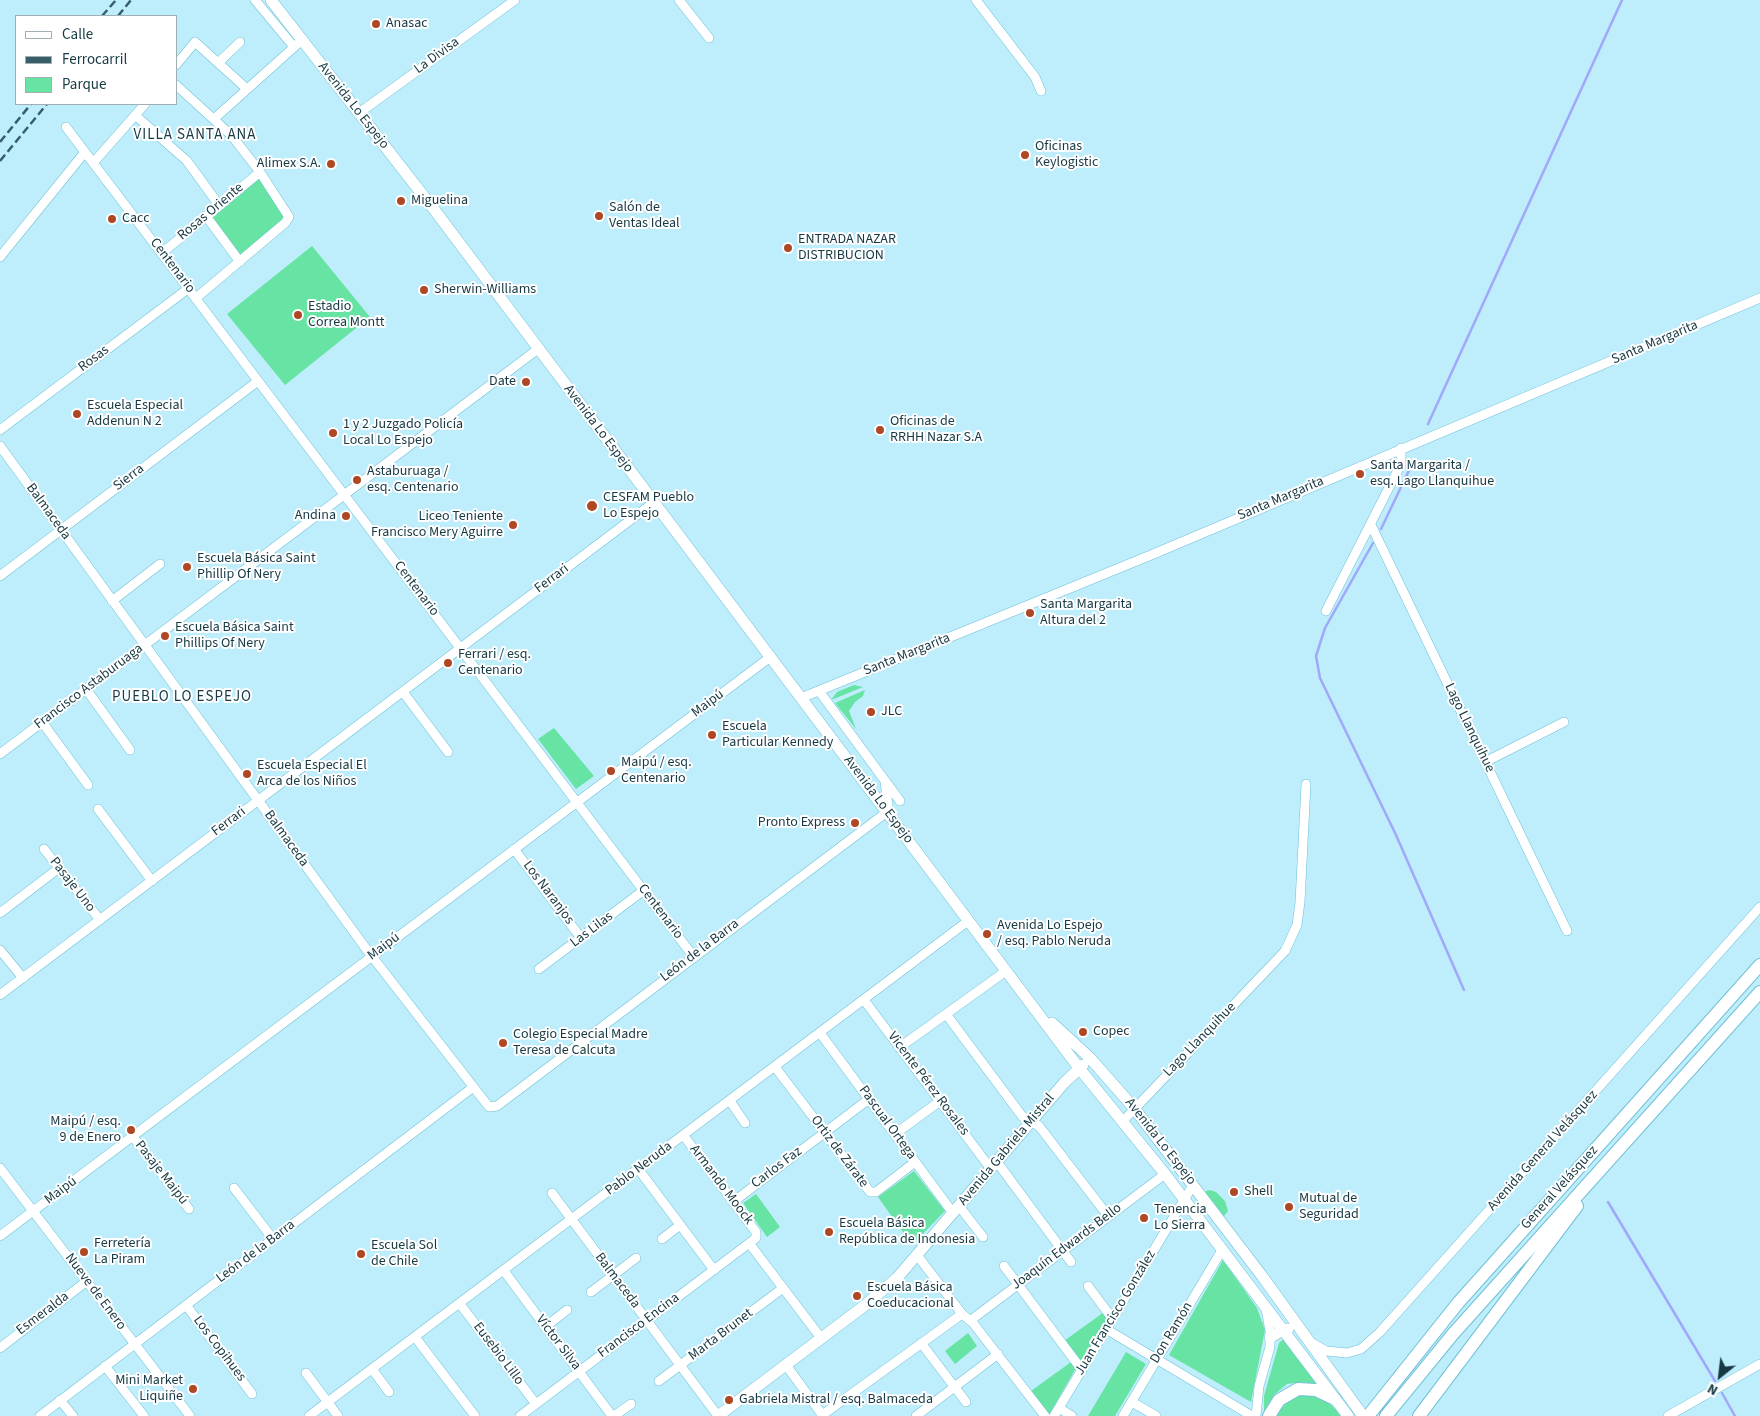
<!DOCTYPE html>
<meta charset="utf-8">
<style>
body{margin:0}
#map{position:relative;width:1760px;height:1416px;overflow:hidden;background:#beedfc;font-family:"Source Sans 3",sans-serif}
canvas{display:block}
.legend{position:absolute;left:15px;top:15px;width:162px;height:90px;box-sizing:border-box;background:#fff;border:1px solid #a2b0b4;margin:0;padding:6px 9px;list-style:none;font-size:15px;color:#163943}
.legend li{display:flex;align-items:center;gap:10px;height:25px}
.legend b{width:25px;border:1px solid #a2b0b4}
.north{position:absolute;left:1695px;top:1351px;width:50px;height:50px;-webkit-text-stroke:4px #fff;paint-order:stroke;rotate:209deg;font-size:14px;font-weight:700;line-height:20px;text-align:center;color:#163943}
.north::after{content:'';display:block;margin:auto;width:18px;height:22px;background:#163943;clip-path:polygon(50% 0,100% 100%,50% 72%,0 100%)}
</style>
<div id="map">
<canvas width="1760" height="1416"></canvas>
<ul class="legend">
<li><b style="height:6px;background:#fff"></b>Calle</li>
<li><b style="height:6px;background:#385e69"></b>Ferrocarril</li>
<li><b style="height:14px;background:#67e3a3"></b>Parque</li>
</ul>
<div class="north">N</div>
</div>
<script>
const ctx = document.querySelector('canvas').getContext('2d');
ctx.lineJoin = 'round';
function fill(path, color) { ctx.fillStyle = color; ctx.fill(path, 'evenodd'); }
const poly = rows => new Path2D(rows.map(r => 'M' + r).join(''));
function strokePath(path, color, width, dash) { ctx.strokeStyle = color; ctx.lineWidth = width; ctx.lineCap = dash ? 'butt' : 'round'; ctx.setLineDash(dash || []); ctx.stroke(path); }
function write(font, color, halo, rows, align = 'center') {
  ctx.font = font + ' "Source Sans 3",sans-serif'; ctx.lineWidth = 4; ctx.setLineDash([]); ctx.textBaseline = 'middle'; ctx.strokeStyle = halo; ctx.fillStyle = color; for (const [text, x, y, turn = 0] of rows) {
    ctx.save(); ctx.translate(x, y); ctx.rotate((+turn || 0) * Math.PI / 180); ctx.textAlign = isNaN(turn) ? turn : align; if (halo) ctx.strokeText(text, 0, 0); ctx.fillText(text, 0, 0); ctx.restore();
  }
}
const green = poly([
 [258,177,283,214,283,221,240,256,211,217],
 [312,246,370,317,285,385,227,314],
 [854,685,863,687,831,700,837,692],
 [865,690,863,696,855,702,849,711,856,729,835,703],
 [554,728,594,776,576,789,538,739],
 [914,1171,945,1211,912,1245,878,1197],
 [1210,1190,1216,1192,1225,1201,1228,1211,1224,1216,1206,1194,1206,1191],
 [756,1194,780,1227,767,1237,743,1203],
 [1223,1260,1257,1308,1265,1330,1251,1402,1169,1355],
 [1104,1312,1108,1319,1081,1365,1064,1341],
 [968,1333,977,1346,955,1364,945,1351],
 [1286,1337,1322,1385,1302,1382,1287,1384,1274,1395,1264,1411,1264,1396,1279,1343],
 [1126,1352,1146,1364,1115,1416,1088,1416],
 [1071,1362,1076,1368,1049,1415,1031,1391],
 [1298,1396,1312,1396,1326,1401,1344,1416,1276,1416,1286,1403]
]);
const stream = poly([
 [1428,424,1622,0],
 [1381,529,1413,462],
 [1373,543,1325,628,1316,656,1320,678,1396,835,1464,990],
 [1608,1202,1715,1381],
 [1722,1393,1735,1416]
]);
const minor = poly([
 [255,0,294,47],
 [679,0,709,38],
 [976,0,1035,77,1041,91],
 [218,63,240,42],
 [176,65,195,42,247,89],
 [176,85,232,136,260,172,289,217,285,223,196,298],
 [359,113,515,0],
 [135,115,187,161,219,205],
 [215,118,302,40],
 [66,127,693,956],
 [93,163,145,104],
 [206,216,240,262],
 [162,253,260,172],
 [0,257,85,152],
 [0,430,189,288],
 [0,446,367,950,489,1107,497,1106,887,812,888,805,885,781],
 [1371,525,1567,931],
 [0,576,258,381],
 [112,601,160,564],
 [1326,611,1401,464,1401,448],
 [86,689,130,750],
 [819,691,900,801],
 [403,692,448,752],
 [801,698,1151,555,1760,298],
 [42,722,88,785],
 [0,754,538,349],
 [1485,762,1564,722],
 [98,809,152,881],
 [44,849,100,920],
 [514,849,581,938],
 [0,913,59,868],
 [0,950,23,978],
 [539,969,644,890],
 [0,995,653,503],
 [864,1000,991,1169],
 [946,1014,1022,1116,1039,1126,1108,1216],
 [820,1033,953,1213],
 [900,1047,1006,971],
 [775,1067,870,1192,876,1192,915,1162],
 [730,1101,745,1123],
 [1123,1121,1285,951,1297,925,1300,902,1306,784],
 [895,1134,940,1101],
 [133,1137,189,1209],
 [997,1162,1071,1262],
 [0,1168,190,1416],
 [639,1170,714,1270],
 [234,1188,273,1239],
 [552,1193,718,1416],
 [733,1202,869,1099],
 [959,1206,983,1237],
 [0,1236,769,658],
 [662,1239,680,1225],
 [749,1243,821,1338],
 [917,1255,962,1314,973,1323,1045,1416],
 [1004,1266,1082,1370],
 [504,1271,612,1416],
 [1088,1286,1112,1318],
 [591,1292,636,1258],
 [460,1304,536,1404],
 [186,1305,252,1394],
 [971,1320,1165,1174],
 [545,1327,567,1310],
 [1106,1329,1252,1416],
 [415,1337,475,1416],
 [921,1343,966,1402],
 [1312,1343,1326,1351,1347,1353,1361,1349,1380,1332,1760,907],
 [0,1348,87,1281],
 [786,1365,823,1416],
 [105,1366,144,1416],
 [372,1369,389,1392],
 [306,1373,338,1416],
 [659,1381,783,1288],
 [60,1400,73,1416],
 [1132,1402,1156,1416],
 [1059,1408,1072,1416],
 [40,1416,472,1088],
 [309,1416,968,921],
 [520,1416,756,1238,756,1232,684,1136],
 [614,1416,631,1404],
 [821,1416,962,1314],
 [916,1416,998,1354],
 [1054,1416,1193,1185],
 [1123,1416,1222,1250],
 [1256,1416,1259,1386,1270,1347,1270,1331,1266,1309],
 [1668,1416,1760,1364]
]);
const major = poly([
 [271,0,433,208,1079,1068,1165,1174,1348,1416],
 [1052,1023,1090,1058,1134,1108,1262,1276,1363,1416],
 [1270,1338,1282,1330,1288,1329],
 [718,1416,864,1306,897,1278,1064,1083,1083,1065]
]);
const highway = poly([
 [1269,1416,1279,1400,1298,1389,1316,1390,1335,1399],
 [1368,1416,1458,1303,1760,965],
 [1386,1416,1453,1334,1760,992],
 [1419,1416,1577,1206]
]);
const rail = poly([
 [102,16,116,0],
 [118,16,131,0],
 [0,142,31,104],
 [0,161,47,104]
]);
const markers = [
 [376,24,5,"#ae4724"],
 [1025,155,5,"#ae4724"],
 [331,164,5,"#ae4724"],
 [401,201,5,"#ae4724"],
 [599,216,5,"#ae4724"],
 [112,219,5,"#ae4724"],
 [788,248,5,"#ae4724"],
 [424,290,5,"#ae4724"],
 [298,315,5,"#ae4724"],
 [526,382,5,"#ae4724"],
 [77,414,5,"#ae4724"],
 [880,430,5,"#ae4724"],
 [333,433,5,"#ae4724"],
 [1360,474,5,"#ae4724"],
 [357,480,5,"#ae4724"],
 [592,506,6,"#ae4724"],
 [346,516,5,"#ae4724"],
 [513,525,5,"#ae4724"],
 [187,567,5,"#ae4724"],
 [1030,613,5,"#ae4724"],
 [165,636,5,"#ae4724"],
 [448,663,5,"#ae4724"],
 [871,712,5,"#ae4724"],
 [712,735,5,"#ae4724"],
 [611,771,5,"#ae4724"],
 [247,774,5,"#ae4724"],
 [855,823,5,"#ae4724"],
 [987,934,5,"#ae4724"],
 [1083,1032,5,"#ae4724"],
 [503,1043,5,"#ae4724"],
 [131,1130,5,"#ae4724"],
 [1234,1192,5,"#ae4724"],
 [1289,1207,5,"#ae4724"],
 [1144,1218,5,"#ae4724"],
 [829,1232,5,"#ae4724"],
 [84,1252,5,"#ae4724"],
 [361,1254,5,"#ae4724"],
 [857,1296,5,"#ae4724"],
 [193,1389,5,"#ae4724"],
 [729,1400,5,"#ae4724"]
];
const poiNames = [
 ["Anasac",386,24],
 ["Oficinas",1035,147],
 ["Keylogistic",1035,163],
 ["Alimex S.A.",321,164,"right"],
 ["Miguelina",411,201],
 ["Salón de",609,208],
 ["Ventas Ideal",609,224],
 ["Cacc",122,219],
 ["ENTRADA NAZAR",798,240],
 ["DISTRIBUCION",798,256],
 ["Sherwin-Williams",434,290],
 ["Estadio",308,307],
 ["Correa Montt",308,323],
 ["Date",516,382,"right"],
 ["Escuela Especial",87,406],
 ["Addenun N 2",87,422],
 ["Oficinas de",890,422],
 ["RRHH Nazar S.A",890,438],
 ["1 y 2 Juzgado Policía",343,425],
 ["Local Lo Espejo",343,441],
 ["Santa Margarita /",1370,466],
 ["esq. Lago Llanquihue",1370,482],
 ["Astaburuaga /",367,472],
 ["esq. Centenario",367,488],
 ["CESFAM Pueblo",603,498],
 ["Lo Espejo",603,514],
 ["Andina",336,516,"right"],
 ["Liceo Teniente",503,517,"right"],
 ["Francisco Mery Aguirre",503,533,"right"],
 ["Escuela Básica Saint",197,559],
 ["Phillip Of Nery",197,575],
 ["Santa Margarita",1040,605],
 ["Altura del 2",1040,621],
 ["Escuela Básica Saint",175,628],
 ["Phillips Of Nery",175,644],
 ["Ferrari / esq.",458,655],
 ["Centenario",458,671],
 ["JLC",881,712],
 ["Escuela",722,727],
 ["Particular Kennedy",722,743],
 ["Maipú / esq.",621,763],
 ["Centenario",621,779],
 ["Escuela Especial El",257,766],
 ["Arca de los Niños",257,782],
 ["Pronto Express",845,823,"right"],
 ["Avenida Lo Espejo",997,926],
 ["/ esq. Pablo Neruda",997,942],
 ["Copec",1093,1032],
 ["Colegio Especial Madre",513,1035],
 ["Teresa de Calcuta",513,1051],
 ["Maipú / esq.",121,1122,"right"],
 ["9 de Enero",121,1138,"right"],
 ["Shell",1244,1192],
 ["Mutual de",1299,1199],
 ["Seguridad",1299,1215],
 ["Tenencia",1154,1210],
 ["Lo Sierra",1154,1226],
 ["Escuela Básica",839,1224],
 ["República de Indonesia",839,1240],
 ["Ferretería",94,1244],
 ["La Piram",94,1260],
 ["Escuela Sol",371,1246],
 ["de Chile",371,1262],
 ["Escuela Básica",867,1288],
 ["Coeducacional",867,1304],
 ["Mini Market",183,1381,"right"],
 ["Liquiñe",183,1397,"right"],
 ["Gabriela Mistral / esq. Balmaceda",739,1400]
];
const streetNames = [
 ["La Divisa",437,56,-36],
 ["Avenida Lo Espejo",353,106,52],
 ["Rosas Oriente",211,212,-40],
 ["Centenario",172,266,53],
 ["Santa Margarita",1655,343,-23],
 ["Rosas",94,359,-37],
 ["Avenida Lo Espejo",598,429,53],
 ["Sierra",129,478,-37],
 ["Santa Margarita",1281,499,-23],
 ["Balmaceda",48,512,54],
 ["Ferrari",552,579,-37],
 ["Centenario",416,589,53],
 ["Santa Margarita",907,655,-22],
 ["Francisco Astaburuaga",89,687,-37],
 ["Maipú",708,704,-37],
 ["Lago Llanquihue",1469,728,64],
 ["Avenida Lo Espejo",878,800,53],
 ["Ferrari",229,822,-37],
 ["Balmaceda",286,839,54],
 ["Pasaje Uno",72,885,52],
 ["Los Naranjos",548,893,53],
 ["Centenario",660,912,53],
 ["Las Lilas",592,930,-37],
 ["Maipú",384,947,-37],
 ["León de la Barra",700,951,-37],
 ["Lago Llanquihue",1200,1040,-46],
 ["Vicente Pérez Rosales",928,1084,53],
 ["Pascual Ortega",887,1123,54],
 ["Avenida Lo Espejo",1160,1142,52],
 ["Avenida Gabriela Mistral",1007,1150,-50],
 ["Avenida General Velásquez",1543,1151,-48],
 ["Ortiz de Zárate",839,1152,53],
 ["Carlos Faz",777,1168,-37],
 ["Pablo Neruda",639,1169,-37],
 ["Pasaje Maipú",161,1173,52],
 ["Armando Moock",721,1185,53],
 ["General Velásquez",1560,1188,-48],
 ["Maipú",61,1191,-37],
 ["Joaquín Edwards Bello",1067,1247,-37],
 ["León de la Barra",256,1252,-37],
 ["Balmaceda",617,1281,53],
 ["Nueve de Enero",95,1292,53],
 ["Juan Francisco González",1116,1313,-59],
 ["Esmeralda",43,1314,-37],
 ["Francisco Encina",639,1326,-37],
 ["Don Ramón",1172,1333,-59],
 ["Marta Brunet",721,1335,-37],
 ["Víctor Silva",558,1343,53],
 ["Los Copihues",219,1349,53],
 ["Eusebio Lillo",498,1354,53]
];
const neighbourhoodNames = [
 ["VILLA SANTA ANA",195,136],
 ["PUEBLO LO ESPEJO",182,698]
];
fill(green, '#67e3a3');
strokePath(stream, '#9fa8fb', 2.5);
strokePath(minor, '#6dc0d7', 10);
strokePath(major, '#6dc0d7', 12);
strokePath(highway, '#6dc0d7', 14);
strokePath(minor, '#fff', 9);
strokePath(major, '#fff', 11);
strokePath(highway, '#fff', 12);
strokePath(rail, '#385e69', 2.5, [8, 4]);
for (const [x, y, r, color] of markers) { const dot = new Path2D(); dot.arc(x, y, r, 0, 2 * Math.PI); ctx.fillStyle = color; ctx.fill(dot); strokePath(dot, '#fff', 2); }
write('14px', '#163943', '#fff', poiNames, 'left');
write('14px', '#163943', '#fff', streetNames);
ctx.letterSpacing = '1px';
write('15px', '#163943', '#fff', neighbourhoodNames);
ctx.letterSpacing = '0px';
</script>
